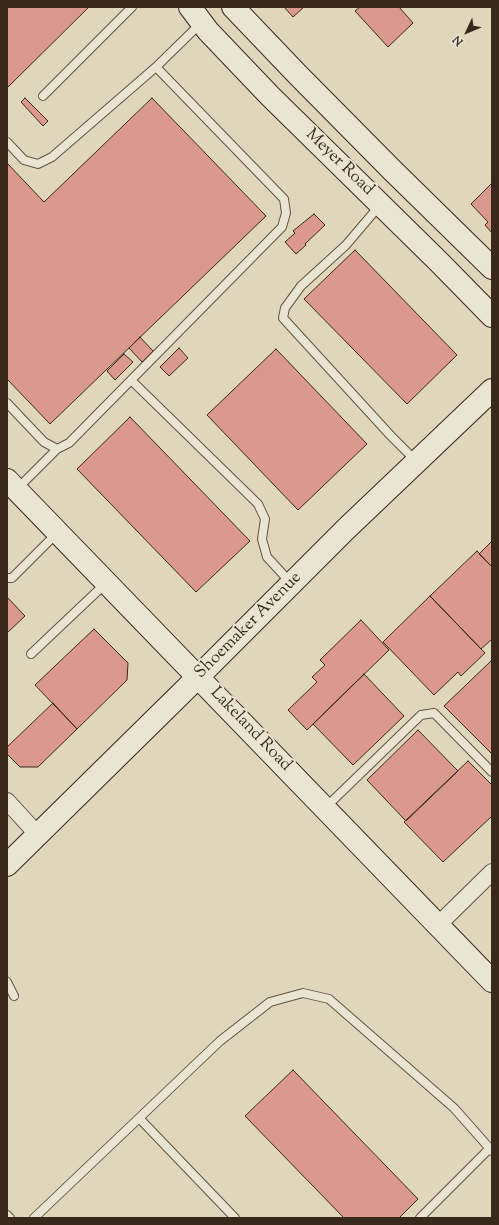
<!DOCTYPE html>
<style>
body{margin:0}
#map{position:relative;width:499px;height:1225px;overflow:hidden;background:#dfd6bc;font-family:"Sorts Mill Goudy",serif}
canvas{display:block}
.frame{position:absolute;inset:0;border:8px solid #39291d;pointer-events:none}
.north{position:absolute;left:447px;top:12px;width:40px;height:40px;-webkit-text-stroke:3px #eae4d3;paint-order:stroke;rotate:226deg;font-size:11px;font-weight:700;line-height:16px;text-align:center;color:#39291d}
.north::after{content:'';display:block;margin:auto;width:14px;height:18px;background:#39291d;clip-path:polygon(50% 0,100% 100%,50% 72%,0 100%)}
</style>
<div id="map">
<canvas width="499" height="1225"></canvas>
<div class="frame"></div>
<div class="north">N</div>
</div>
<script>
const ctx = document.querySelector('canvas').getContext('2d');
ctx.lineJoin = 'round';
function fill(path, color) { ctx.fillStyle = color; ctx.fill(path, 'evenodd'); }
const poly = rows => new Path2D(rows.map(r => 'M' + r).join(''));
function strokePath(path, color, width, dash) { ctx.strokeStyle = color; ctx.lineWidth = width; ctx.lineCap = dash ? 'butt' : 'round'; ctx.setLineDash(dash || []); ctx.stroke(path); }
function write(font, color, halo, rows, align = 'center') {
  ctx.font = font + ' "Sorts Mill Goudy",serif'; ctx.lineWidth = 4; ctx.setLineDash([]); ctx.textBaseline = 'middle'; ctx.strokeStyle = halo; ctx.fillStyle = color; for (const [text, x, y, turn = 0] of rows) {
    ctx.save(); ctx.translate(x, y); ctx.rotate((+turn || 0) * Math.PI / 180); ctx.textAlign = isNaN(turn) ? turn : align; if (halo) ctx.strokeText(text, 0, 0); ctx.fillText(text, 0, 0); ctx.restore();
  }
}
const building = poly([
 [7,7,89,7,7,88,7,7],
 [284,7,304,7,293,17,284,7],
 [360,7,399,7,413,23,388,47,355,11,360,7],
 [25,98,48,121,43,126,21,102,25,98],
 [152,98,266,216,50,424,7,379,7,163,44,202,152,98],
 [492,183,492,233,485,225,488,222,471,204,492,183],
 [314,214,325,225,305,244,306,245,296,254,285,242,295,233,293,231,314,214],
 [355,250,457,355,407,404,304,299,355,250],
 [140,337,153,351,142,362,129,348,140,337],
 [179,348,188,358,169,376,160,367,179,348],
 [276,349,367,444,298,510,207,415,276,349],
 [124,354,133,362,115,380,107,371,124,354],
 [130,417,250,541,196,592,77,469,130,417],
 [492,541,492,567,479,554,492,541],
 [477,551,492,567,492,639,481,649,430,596,477,551],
 [430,596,485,653,461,676,458,672,434,695,383,642,430,596],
 [7,597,25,616,7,633,7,597],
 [361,620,389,650,307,730,288,710,317,682,312,677,325,665,320,660,361,620],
 [94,629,128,663,127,680,77,729,35,685,94,629],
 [491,661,492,661,492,754,444,706,491,661],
 [364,674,404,716,353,765,313,724,364,674],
 [53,703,77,729,38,767,20,767,7,754,7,747,53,703],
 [418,730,458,771,406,821,367,780,418,730],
 [468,761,492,785,492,816,443,862,404,822,468,761],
 [293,1070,418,1199,399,1218,344,1218,245,1116,293,1070]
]);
const lane = poly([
 [156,67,201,23],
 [43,96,132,7],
 [7,142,24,160,38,164,52,157,156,67,284,199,286,213,282,227,69,443,57,449,44,442,7,403],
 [380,205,346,245,301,286,285,308,283,318,391,436,416,461],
 [131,380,258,504,265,519,262,539,267,557,291,583],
 [16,490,57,449],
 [7,578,12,578,57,533],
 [31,654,106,583],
 [325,808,421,715,434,713,492,772],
 [7,982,14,996],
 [139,1118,235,1218],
 [7,1215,10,1218],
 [34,1218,220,1041,270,1002,303,993,329,999,454,1108,492,1151],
 [420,1218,490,1148]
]);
const street = poly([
 [7,801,38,835],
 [438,925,492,872]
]);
const secondary = poly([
 [190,7,208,31,270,96,439,262,492,316],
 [233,7,297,74,393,171,492,268],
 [7,480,492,981],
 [7,865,198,677,346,529,492,390]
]);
const streetNames = [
 ["Meyer Road",339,163,44],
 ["Shoemaker Avenue",249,626,-45],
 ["Lakeland Road",250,730,46]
];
fill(building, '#db988c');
strokePath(building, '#39291d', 1);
strokePath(lane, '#625445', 10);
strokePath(street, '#625445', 18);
strokePath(secondary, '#39291d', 24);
strokePath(lane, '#eae4d3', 8);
strokePath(street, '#eae4d3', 16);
strokePath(secondary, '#eae4d3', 22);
write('17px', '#39291d', '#eae4d3', streetNames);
</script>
